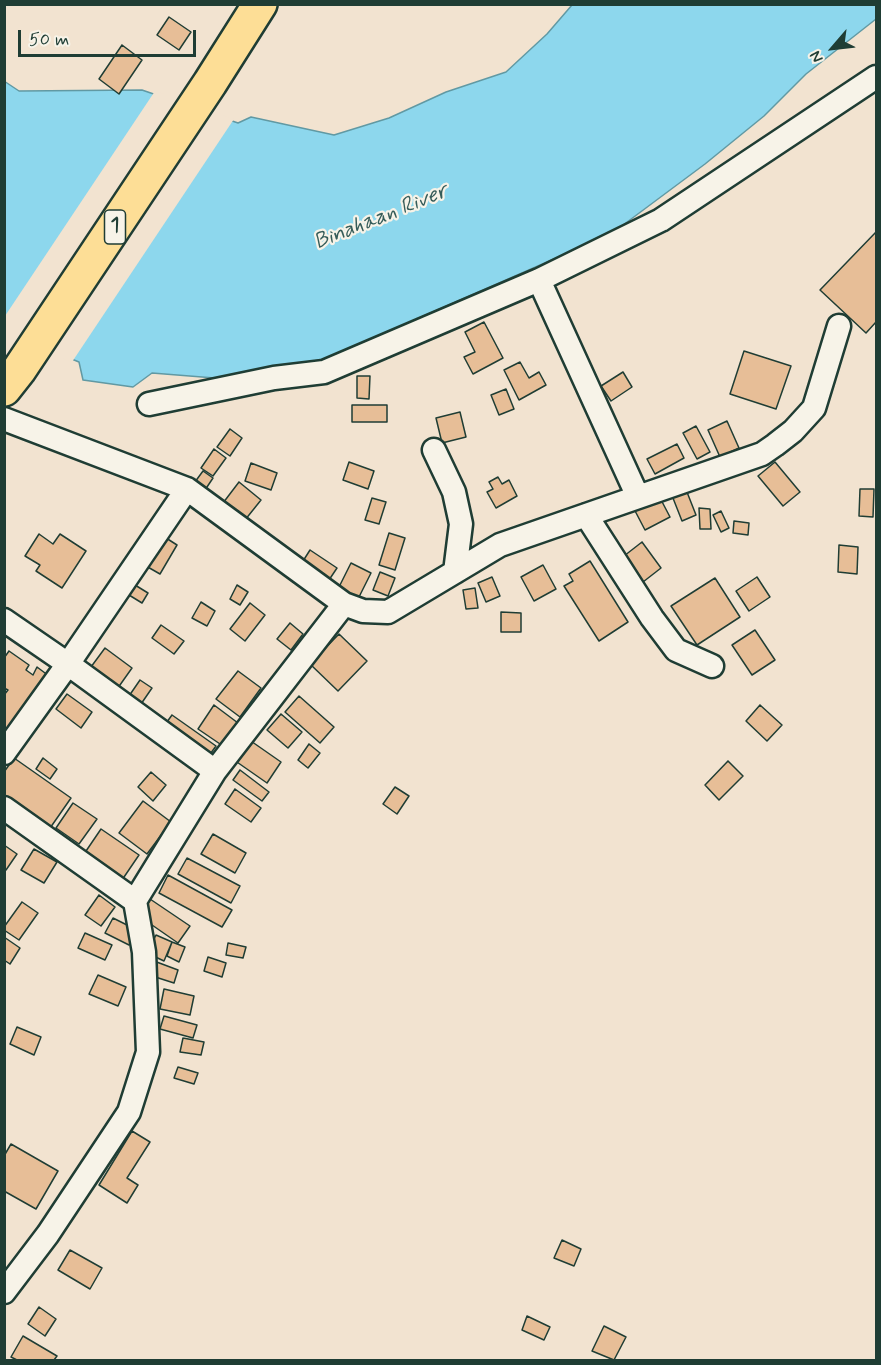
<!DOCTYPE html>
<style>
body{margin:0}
#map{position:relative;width:881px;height:1365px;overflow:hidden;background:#f2e3d0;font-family:Mynerve,sans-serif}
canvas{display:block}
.frame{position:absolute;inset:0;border:6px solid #1f3d34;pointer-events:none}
.north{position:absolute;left:803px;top:18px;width:60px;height:60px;-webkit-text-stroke:4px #f7f3e8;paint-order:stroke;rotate:242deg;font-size:16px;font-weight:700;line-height:24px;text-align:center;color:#1f3d34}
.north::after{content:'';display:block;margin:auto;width:21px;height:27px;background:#1f3d34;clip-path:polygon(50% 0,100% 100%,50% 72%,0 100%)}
.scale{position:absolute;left:18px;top:30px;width:178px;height:27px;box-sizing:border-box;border:3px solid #1f3d34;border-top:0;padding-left:8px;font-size:18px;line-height:21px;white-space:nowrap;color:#1f3d34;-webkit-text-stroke:4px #f7f3e8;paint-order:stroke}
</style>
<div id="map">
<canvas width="881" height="1365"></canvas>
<div class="frame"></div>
<div class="north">N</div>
<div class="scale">50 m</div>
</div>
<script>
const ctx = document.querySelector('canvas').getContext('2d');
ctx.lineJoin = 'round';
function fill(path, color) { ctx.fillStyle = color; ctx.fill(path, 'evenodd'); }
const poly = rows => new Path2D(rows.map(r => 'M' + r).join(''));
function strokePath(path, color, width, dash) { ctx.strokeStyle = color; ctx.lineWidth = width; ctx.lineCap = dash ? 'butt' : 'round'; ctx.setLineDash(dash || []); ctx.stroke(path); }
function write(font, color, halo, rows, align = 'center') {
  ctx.font = font + ' Mynerve,sans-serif'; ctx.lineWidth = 4.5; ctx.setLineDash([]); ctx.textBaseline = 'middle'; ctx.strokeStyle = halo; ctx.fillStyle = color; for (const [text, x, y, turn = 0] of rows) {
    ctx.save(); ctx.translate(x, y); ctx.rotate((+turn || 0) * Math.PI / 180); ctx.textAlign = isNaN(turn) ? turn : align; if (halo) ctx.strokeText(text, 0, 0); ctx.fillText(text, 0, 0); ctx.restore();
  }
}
const water = poly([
 [572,5,876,5,876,19,806,74,764,116,705,164,611,234,426,315,341,357,252,381,152,373,133,387,83,380,79,362,5,332,4,81,19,91,142,90,238,123,251,117,334,135,389,118,446,92,506,72,547,34,572,5]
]);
const pier = poly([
 [155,91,234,119,72,362,4,336,5,316]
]);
const building = poly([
 [169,17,191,32,179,50,157,35,169,17],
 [122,45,142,60,119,94,99,79,122,45],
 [876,232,876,322,866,333,820,290,876,232],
 [484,322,503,358,473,374,464,357,475,352,465,332,484,322],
 [744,351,791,366,776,409,730,394,744,351],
 [520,362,529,378,539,372,546,385,519,400,504,370,520,362],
 [623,372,632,387,611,401,601,386,623,372],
 [357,376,370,376,369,399,357,398,357,376],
 [506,389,514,409,499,415,491,395,506,389],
 [352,405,387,405,387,422,352,422,352,405],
 [460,412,466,437,442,443,436,418,460,412],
 [727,421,739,448,720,457,708,430,727,421],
 [696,426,710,452,697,459,683,433,696,426],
 [230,429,242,438,230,456,217,447,230,429],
 [677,444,684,458,655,474,647,459,677,444],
 [214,449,226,458,213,476,201,468,214,449],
 [349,462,374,471,368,489,343,480,349,462],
 [775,462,800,492,783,506,758,476,775,462],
 [251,463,277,473,271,490,245,481,251,463],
 [203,471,213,478,203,493,192,486,203,471],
 [498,477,502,484,509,480,517,496,496,508,487,492,493,489,489,482,498,477],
 [239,482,261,500,245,520,223,503,239,482],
 [685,487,696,515,682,521,671,493,685,487],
 [860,489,874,489,873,517,859,516,860,489],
 [658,494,670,517,645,530,633,507,658,494],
 [372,498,386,502,379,524,365,520,372,498],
 [699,508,710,509,711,529,700,529,699,508],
 [721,511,729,528,721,532,713,515,721,511],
 [734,521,749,523,748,535,733,533,734,521],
 [389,533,405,538,395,570,379,565,389,533],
 [39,534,53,544,60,534,86,551,62,588,36,571,40,565,25,556,39,534],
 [163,536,177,545,160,574,146,566,163,536],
 [642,542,661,568,643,582,624,556,642,542],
 [839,545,858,547,857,574,838,572,839,545],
 [310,550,337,568,325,586,298,569,310,550],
 [590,561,628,622,599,641,564,586,573,581,569,574,590,561],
 [351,563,371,573,357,601,337,591,351,563],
 [543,565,556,589,534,601,521,577,543,565],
 [380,572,395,578,388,596,373,590,380,572],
 [492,577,500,596,486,602,478,583,492,577],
 [757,577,770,597,749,611,736,591,757,577],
 [715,578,740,617,697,645,671,606,715,578],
 [135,585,148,593,142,603,129,595,135,585],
 [237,585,248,592,240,605,230,599,237,585],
 [475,588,478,608,466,609,463,590,475,588],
 [201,602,215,611,207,626,192,618,201,602],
 [250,603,265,615,245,641,230,629,250,603],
 [501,612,521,613,521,632,501,632,501,612],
 [290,623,303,634,291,650,277,639,290,623],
 [161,625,184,641,174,654,152,638,161,625],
 [755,630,775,660,752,675,732,645,755,630],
 [339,634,367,661,338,691,310,664,339,634],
 [105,648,132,668,115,692,88,671,105,648],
 [9,651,29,665,26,670,33,675,37,667,49,676,10,735,4,731,4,695,8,690,4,688,4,658,9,651],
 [238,671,261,688,240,717,216,699,238,671],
 [140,680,152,688,141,704,129,696,140,680],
 [67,694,92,712,81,728,56,709,67,694],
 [299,696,334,727,320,743,285,712,299,696],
 [214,705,238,723,223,746,198,729,214,705],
 [760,705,782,725,767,741,746,721,760,705],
 [281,714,302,732,288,748,267,730,281,714],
 [172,715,216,746,208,757,164,726,172,715],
 [248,739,281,762,267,783,234,760,248,739],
 [309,744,320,753,308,768,298,760,309,744],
 [14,758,71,798,48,831,4,802,4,772,14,758],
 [43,758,57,769,50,779,36,769,43,758],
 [728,761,743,776,719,800,705,785,728,761],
 [240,770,269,792,262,801,233,780,240,770],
 [151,772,166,785,153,801,138,787,151,772],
 [395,787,409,796,397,814,383,804,395,787],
 [235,789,261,808,251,822,225,804,235,789],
 [143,801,171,822,147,854,119,833,143,801],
 [73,803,97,819,79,844,56,828,73,803],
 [101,829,139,855,122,880,84,854,101,829],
 [213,834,246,853,235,873,201,854,213,834],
 [4,845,17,854,6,870,4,869,4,845],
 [34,849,57,862,44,883,21,870,34,849],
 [187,858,240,886,231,903,178,874,187,858],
 [168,875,232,910,222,927,159,893,168,875],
 [99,895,115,907,101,926,85,915,99,895],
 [150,899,190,926,178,943,139,916,150,899],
 [22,902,38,913,19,940,4,930,4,927,22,902],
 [113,918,137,930,129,945,105,933,113,918],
 [85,933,112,945,105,960,78,948,85,933],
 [156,935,172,942,164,961,147,953,156,935],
 [4,937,20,948,10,964,4,960,4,937],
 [172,942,185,947,179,962,167,956,172,942],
 [228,943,246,947,243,958,226,955,228,943],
 [208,957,226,963,222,977,204,971,208,957],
 [154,961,178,970,174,983,149,975,154,961],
 [98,975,126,987,118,1006,89,994,98,975],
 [164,989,194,996,190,1015,160,1009,164,989],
 [164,1016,197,1025,193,1038,160,1029,164,1016],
 [17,1027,41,1037,34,1055,10,1044,17,1027],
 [183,1038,204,1042,201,1055,180,1052,183,1038],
 [178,1067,198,1073,194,1084,174,1078,178,1067],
 [132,1131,150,1142,127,1178,138,1185,127,1203,99,1185,132,1131],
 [11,1144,58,1171,36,1209,4,1191,4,1156,11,1144],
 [562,1240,581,1249,574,1266,554,1258,562,1240],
 [70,1250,102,1268,90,1289,58,1270,70,1250],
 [39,1307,56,1319,45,1336,28,1324,39,1307],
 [527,1316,550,1327,544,1340,522,1330,527,1316],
 [604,1326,626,1337,614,1360,592,1351,604,1326],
 [23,1336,57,1356,54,1360,17,1360,11,1357,23,1336]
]);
const street = poly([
 [539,280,638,497],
 [149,404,274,378,324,372,539,280,661,220,876,77],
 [4,419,187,489,344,604,363,611,388,612,500,545,762,454,775,445,793,431,814,408,839,326],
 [434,450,454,492,461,524,455,572],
 [586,515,652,618,676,650,712,666],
 [4,620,68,664,187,489],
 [4,753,68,664,215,771],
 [4,808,135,901],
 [4,1292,48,1234,129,1112,148,1052,144,952,135,901,215,771,344,604]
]);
const highway = poly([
 [4,389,19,370,210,83,260,4]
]);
const shields = [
 [115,227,21]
];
const shieldNames = [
 ["1",115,227]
];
const waterNames = [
 ["Binahaan River",381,218,-22]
];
fill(water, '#8dd7ed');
strokePath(water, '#6199a3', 1.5);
fill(pier, '#f2e3d0');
fill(building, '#e7be97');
strokePath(building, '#1f3d34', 1.5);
strokePath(street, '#1f3d34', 27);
strokePath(highway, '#1f3d34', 38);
strokePath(street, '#f7f3e8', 22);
strokePath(highway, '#fdde96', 33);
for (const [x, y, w] of shields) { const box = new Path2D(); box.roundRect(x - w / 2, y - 17, w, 34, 4.5); ctx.fillStyle = '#f7f3e8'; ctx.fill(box); strokePath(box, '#1f3d34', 1.5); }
write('bold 20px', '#1f3d34', null, shieldNames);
write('italic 22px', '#355c59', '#f7f3e8', waterNames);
</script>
